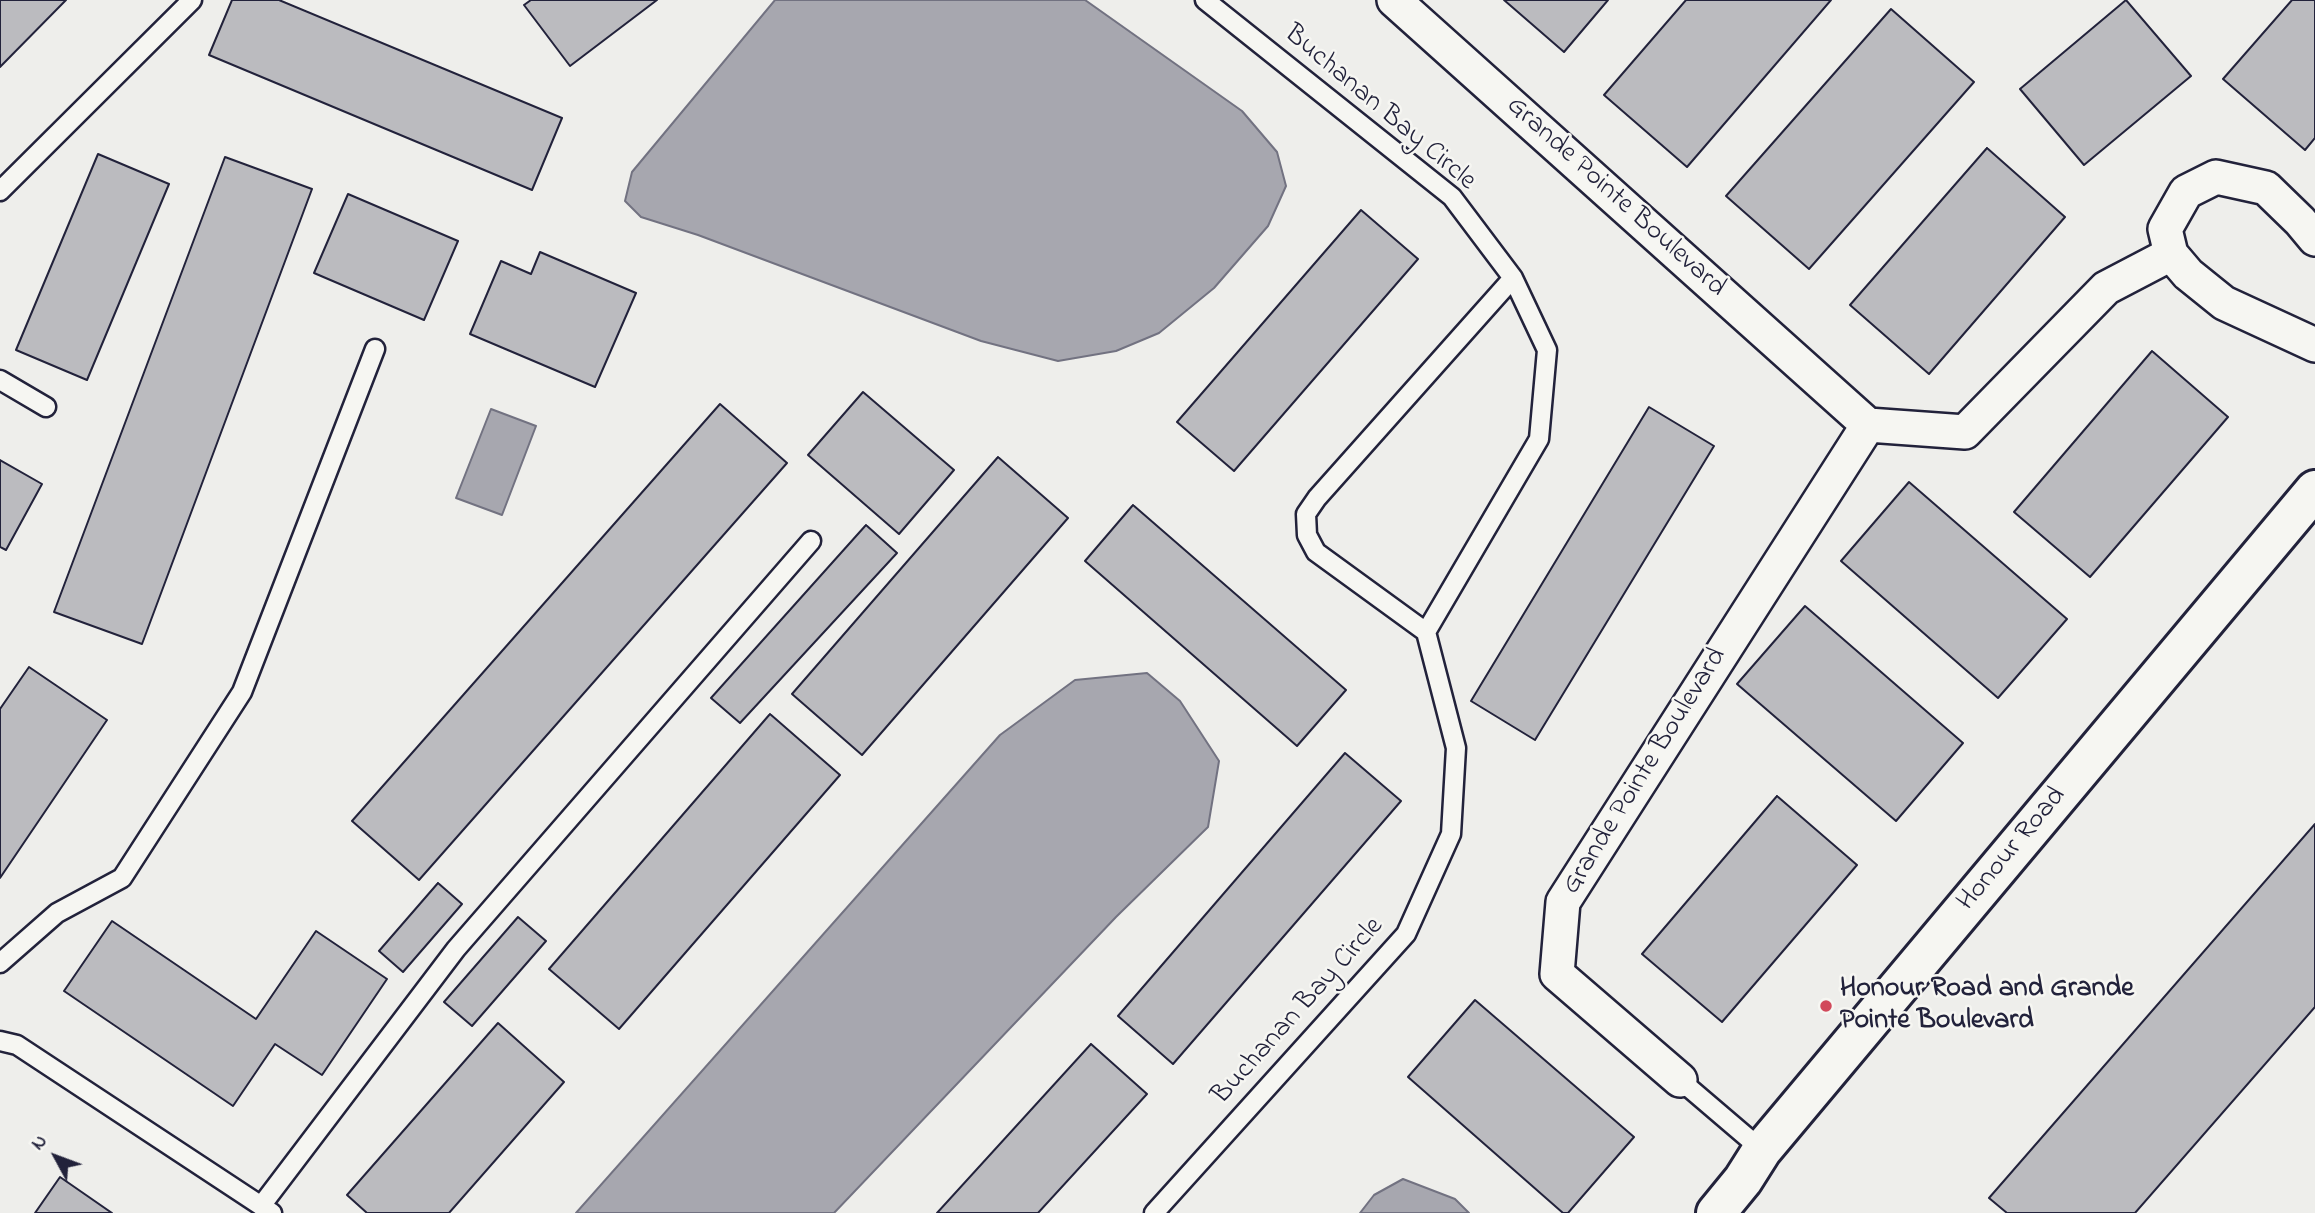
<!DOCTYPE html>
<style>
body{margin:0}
#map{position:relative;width:2315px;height:1213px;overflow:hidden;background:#eeeeeb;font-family:"Indie Flower",sans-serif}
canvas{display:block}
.north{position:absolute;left:21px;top:1122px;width:70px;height:70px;-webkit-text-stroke:5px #f6f6f2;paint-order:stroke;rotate:311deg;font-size:19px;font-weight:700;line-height:28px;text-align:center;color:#22223b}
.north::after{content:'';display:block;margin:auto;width:24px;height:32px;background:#22223b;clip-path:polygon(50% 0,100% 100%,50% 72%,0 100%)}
</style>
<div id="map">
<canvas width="2315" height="1213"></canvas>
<div class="north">N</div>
</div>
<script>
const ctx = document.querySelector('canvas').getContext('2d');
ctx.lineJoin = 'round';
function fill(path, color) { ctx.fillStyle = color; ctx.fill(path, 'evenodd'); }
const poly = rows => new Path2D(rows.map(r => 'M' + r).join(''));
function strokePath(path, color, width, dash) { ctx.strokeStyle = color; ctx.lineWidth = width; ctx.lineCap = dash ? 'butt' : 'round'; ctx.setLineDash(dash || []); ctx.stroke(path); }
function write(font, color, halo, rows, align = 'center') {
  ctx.font = font + ' "Indie Flower",sans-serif'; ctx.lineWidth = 5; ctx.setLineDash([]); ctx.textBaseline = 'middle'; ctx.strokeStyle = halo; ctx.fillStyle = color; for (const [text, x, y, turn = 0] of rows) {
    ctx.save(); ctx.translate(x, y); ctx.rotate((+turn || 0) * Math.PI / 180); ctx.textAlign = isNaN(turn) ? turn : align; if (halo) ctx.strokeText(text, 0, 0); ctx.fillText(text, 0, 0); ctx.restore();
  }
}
const water = poly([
 [775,0,1085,0,1242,111,1277,152,1286,186,1268,226,1214,288,1159,333,1116,351,1058,361,981,341,698,235,641,217,625,201,632,172,775,0],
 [491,409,536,426,502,515,456,498,491,409],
 [1147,673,1180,701,1219,761,1208,827,1116,917,834,1213,576,1213,1000,735,1075,680,1147,673],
 [1403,1179,1455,1199,1469,1213,1360,1213,1374,1195,1403,1179]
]);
const building = poly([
 [0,0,66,0,0,67,0,0],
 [232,0,279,0,562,118,532,190,209,55,232,0],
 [531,0,657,0,570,66,524,5,531,0],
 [1504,0,1608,0,1564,52,1504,0],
 [1686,0,1831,0,1687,167,1604,95,1686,0],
 [2126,0,2191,76,2084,165,2020,89,2126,0],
 [2292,0,2315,0,2315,138,2305,150,2223,79,2292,0],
 [1891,9,1974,82,1809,269,1726,196,1891,9],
 [1987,148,2065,217,1929,374,1850,305,1987,148],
 [98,154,169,184,87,380,16,350,98,154],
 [225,157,312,189,142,644,54,612,225,157],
 [348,194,458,241,424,320,314,273,348,194],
 [1361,210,1418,259,1234,471,1177,422,1361,210],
 [540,252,636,293,595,387,470,334,501,261,531,274,540,252],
 [2152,351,2228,417,2090,577,2014,512,2152,351],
 [863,392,954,470,899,534,808,455,863,392],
 [720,404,787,463,419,880,352,821,720,404],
 [1649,407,1714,446,1535,740,1471,701,1649,407],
 [998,457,1068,518,862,755,792,694,998,457],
 [0,460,42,484,6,550,0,547,0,460],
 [1909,482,2067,619,1998,698,1841,561,1909,482],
 [1133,505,1346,690,1297,746,1085,561,1133,505],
 [866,525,897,553,740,723,711,698,866,525],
 [1805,606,1963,743,1896,821,1737,684,1805,606],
 [29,667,107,720,0,878,0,709,29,667],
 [770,714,840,775,619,1029,549,969,770,714],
 [1345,753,1401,801,1173,1064,1118,1016,1345,753],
 [1777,796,1857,865,1722,1022,1642,954,1777,796],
 [2315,824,2315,1007,2135,1213,2007,1213,1989,1198,2315,824],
 [438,883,462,904,403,972,379,951,438,883],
 [518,917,546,941,472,1026,444,1002,518,917],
 [112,921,256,1019,316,931,387,979,322,1075,275,1044,233,1106,64,991,112,921],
 [1475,1000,1634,1137,1568,1213,1563,1213,1408,1077,1475,1000],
 [498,1023,564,1082,449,1213,367,1213,347,1195,498,1023],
 [1091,1044,1147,1094,1038,1213,937,1213,1091,1044],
 [60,1177,112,1213,35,1213,60,1177]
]);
const lane = poly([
 [0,191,192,0],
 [0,380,46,407],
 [1426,632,1316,552,1307,535,1306,514,1317,498,1513,278],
 [0,963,57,913,122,878,242,692,375,349],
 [0,1041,17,1045,272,1213],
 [1680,1080,1762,1150],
 [261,1206,456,949,811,541],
 [1154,1213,1406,934,1451,834,1456,748,1426,632,1539,439,1547,350,1513,278,1452,197,1205,0]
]);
const street = poly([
 [1394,0,1868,425,1965,432,2106,288,2171,254],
 [2315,239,2300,221,2266,188,2216,177,2186,192,2165,229,2171,254,2188,274,2224,303,2315,345],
 [1680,1080,1557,974,1563,902,1868,425]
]);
const secondary = poly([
 [1716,1213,1743,1180,1762,1150,2315,490]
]);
const markers = [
 [1826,1006,7,"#d1495b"]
];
const streetNames = [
 ["Buchanan Bay Circle",1379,109,40],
 ["Grande Pointe Boulevard",1615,198,42],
 ["Grande Pointe Boulevard",1646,772,-58],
 ["Honour Road",2013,850,-50],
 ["Buchanan Bay Circle",1299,1012,-48]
];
const poiNames = [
 ["Honour Road and Grande",1840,990],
 ["Pointe Boulevard",1840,1022]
];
fill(water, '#a7a7af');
strokePath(water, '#727281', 2);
fill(building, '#bbbbbf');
strokePath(building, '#22223b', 2);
strokePath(lane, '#22223b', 23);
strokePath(street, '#22223b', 38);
strokePath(secondary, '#22223b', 44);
strokePath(lane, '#f6f6f2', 18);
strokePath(street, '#f6f6f2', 33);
strokePath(secondary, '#f6f6f2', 38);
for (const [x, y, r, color] of markers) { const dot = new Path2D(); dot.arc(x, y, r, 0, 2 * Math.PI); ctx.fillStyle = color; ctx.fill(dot); strokePath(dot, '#f6f6f2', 2.5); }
write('28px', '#22223b', '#f6f6f2', streetNames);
write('bold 28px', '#22223b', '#f6f6f2', poiNames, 'left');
</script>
